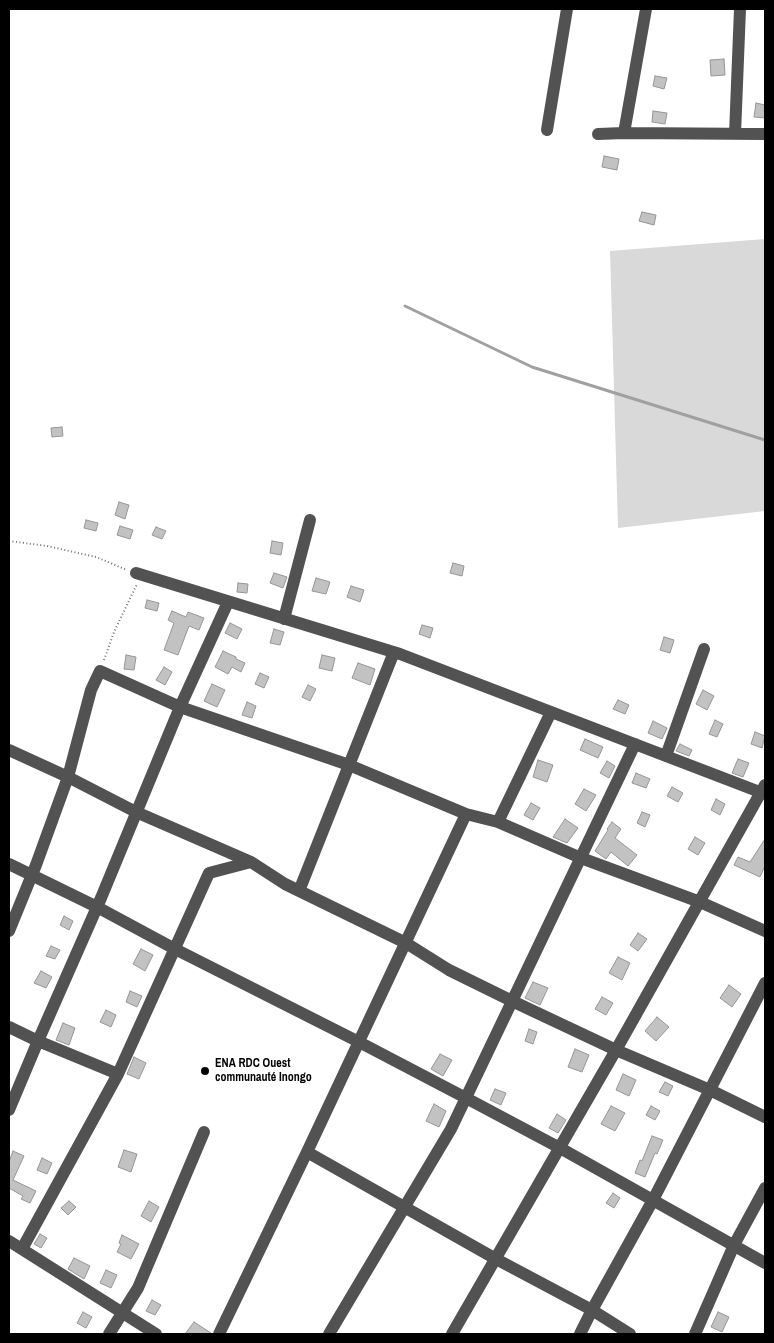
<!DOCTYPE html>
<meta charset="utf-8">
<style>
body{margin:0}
#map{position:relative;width:774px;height:1343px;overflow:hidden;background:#fff;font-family:"Archivo Narrow",sans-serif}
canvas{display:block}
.frame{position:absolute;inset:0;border:10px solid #000;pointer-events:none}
</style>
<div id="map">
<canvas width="774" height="1343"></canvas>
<div class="frame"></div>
</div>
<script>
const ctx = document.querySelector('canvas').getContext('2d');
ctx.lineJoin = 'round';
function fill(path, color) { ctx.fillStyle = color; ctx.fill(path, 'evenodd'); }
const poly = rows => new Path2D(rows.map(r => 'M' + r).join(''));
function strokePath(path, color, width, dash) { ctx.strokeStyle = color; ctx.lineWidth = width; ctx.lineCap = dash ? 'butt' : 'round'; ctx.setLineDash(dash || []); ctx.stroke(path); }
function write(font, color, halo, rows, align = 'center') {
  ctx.font = font + ' "Archivo Narrow",sans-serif'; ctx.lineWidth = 5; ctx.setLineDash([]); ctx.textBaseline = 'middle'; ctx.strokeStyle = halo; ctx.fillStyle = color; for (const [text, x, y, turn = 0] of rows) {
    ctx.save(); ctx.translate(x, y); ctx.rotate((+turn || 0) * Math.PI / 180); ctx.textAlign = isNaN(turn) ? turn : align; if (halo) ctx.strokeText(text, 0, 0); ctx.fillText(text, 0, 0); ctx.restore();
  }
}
const green = poly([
 [765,239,765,511,618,528,610,251]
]);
const stream = poly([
 [405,306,532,367,765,440]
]);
const building = poly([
 [724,59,725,75,711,76,710,60,724,59],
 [655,76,667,78,664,89,653,86,655,76],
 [756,103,765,105,765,118,754,117,756,103],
 [653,111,667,113,665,124,652,122,653,111],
 [604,156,619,159,617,170,602,167,604,156],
 [642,212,656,215,654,225,639,221,642,212],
 [62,427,63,436,52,437,51,428,62,427],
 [119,502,129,505,125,519,115,515,119,502],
 [86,520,98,523,96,531,84,528,86,520],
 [120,526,133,530,130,539,117,535,120,526],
 [156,527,166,531,162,539,152,535,156,527],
 [272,541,283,543,281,555,270,553,272,541],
 [453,563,464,566,462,576,450,573,453,563],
 [274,573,287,577,283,588,270,583,274,573],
 [316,578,330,582,326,594,312,591,316,578],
 [238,583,248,584,247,593,237,592,238,583],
 [351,586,364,590,360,602,347,597,351,586],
 [147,600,159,603,157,611,145,608,147,600],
 [172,611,186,617,188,612,204,618,199,630,189,626,178,655,164,650,174,623,168,620,172,611],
 [230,623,242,629,237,639,225,633,230,623],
 [422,625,433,628,430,638,419,634,422,625],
 [274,629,284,632,280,645,270,643,274,629],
 [664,637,674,640,670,653,660,650,664,637],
 [223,651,236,657,236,659,245,663,241,672,232,667,228,674,215,667,223,651],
 [126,655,136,657,134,670,124,669,126,655],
 [322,655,335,658,332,671,319,668,322,655],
 [358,663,375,669,370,685,352,678,358,663],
 [164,667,172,672,165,685,156,680,164,667],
 [260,673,269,677,264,688,255,684,260,673],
 [212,684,225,690,217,707,204,701,212,684],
 [308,685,316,689,310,701,302,697,308,685],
 [703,690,714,696,707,710,696,704,703,690],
 [618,700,629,705,625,714,613,709,618,700],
 [247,702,256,706,252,718,242,715,247,702],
 [715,720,723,724,717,737,709,734,715,720],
 [653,721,667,728,662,739,648,733,653,721],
 [755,732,765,736,762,748,751,744,755,732],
 [585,739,603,747,598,758,580,750,585,739],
 [680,744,692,750,689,756,676,751,680,744],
 [738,759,749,763,743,777,732,773,738,759],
 [538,760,553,765,547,782,533,777,538,760],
 [607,761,615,766,609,778,600,773,607,761],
 [636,773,650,779,646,788,632,783,636,773],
 [672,787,683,793,678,802,667,796,672,787],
 [584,789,596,795,586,811,575,804,584,789],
 [716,799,725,804,720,815,711,810,716,799],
 [531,803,540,808,533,820,524,815,531,803],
 [642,812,650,815,645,827,637,823,642,812],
 [565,819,578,828,567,843,553,837,565,819],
 [612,822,621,829,615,838,637,855,628,866,611,852,606,859,595,851,608,830,607,829,612,822],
 [695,837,705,843,698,855,688,849,695,837],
 [765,839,765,866,760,877,734,865,738,857,750,862,765,839],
 [64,916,73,921,69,930,60,925,64,916],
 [638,933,647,939,638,951,630,945,638,933],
 [51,946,60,950,55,959,46,956,51,946],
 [141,949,153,955,145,971,133,964,141,949],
 [618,957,630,963,622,980,609,973,618,957],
 [41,971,52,977,46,988,34,983,41,971],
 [533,982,548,988,540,1005,525,998,533,982],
 [729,985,741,994,732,1007,720,998,729,985],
 [130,991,142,996,137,1007,126,1002,130,991],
 [602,997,613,1003,606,1015,595,1009,602,997],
 [106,1010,116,1015,111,1027,100,1022,106,1010],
 [657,1017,669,1027,656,1041,645,1031,657,1017],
 [63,1023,75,1028,69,1045,56,1040,63,1023],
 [529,1029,537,1032,533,1044,525,1041,529,1029],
 [575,1049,589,1055,582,1072,568,1067,575,1049],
 [440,1054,452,1060,443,1076,431,1069,440,1054],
 [134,1057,146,1063,139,1079,127,1074,134,1057],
 [623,1074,636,1080,629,1096,616,1090,623,1074],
 [665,1082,673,1086,668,1096,659,1092,665,1082],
 [495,1089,506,1093,501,1105,490,1100,495,1089],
 [434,1104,446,1111,439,1127,426,1121,434,1104],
 [611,1106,625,1113,615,1131,601,1124,611,1106],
 [651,1106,660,1111,655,1120,646,1115,651,1106],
 [557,1114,566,1120,558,1133,549,1128,557,1114],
 [652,1136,663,1140,657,1154,655,1153,645,1177,635,1173,640,1160,642,1161,652,1136],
 [124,1150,137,1154,131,1172,118,1167,124,1150],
 [13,1151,24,1156,13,1180,36,1191,30,1203,21,1199,23,1196,9,1188,9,1162,13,1151],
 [42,1158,52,1163,47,1174,37,1170,42,1158],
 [613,1193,620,1198,614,1208,606,1203,613,1193],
 [69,1201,76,1207,68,1215,61,1208,69,1201],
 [149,1201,159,1207,151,1222,141,1216,149,1201],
 [40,1234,47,1238,41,1248,34,1244,40,1234],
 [122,1235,139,1244,131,1259,117,1252,121,1244,119,1243,122,1235],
 [74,1258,90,1266,84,1279,68,1269,74,1258],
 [106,1270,117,1275,111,1288,100,1283,106,1270],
 [152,1300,161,1305,155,1315,146,1311,152,1300],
 [83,1312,92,1317,86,1328,77,1323,83,1312],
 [718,1312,729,1317,722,1332,711,1327,718,1312],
 [194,1322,211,1333,211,1334,185,1334,194,1322]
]);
const path = poly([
 [9,541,47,546,96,557,127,570],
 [104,660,114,632,137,584]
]);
const minor = poly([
 [547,130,567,9],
 [624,133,646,9],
 [598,134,624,133,765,134],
 [735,134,740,9],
 [136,573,400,654,765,794],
 [228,602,180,707,349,765,466,814,498,822,581,858,700,902,765,931],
 [284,619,310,520],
 [9,750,68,777,136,812,251,862,285,884,406,943,449,970,512,1001,616,1050,710,1090,765,1117],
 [666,756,704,649],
 [498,822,551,712],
 [9,864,97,907,175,949,359,1042,466,1098,560,1148,765,1263],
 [299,891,394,652],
 [9,931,36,865,68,777,91,690,100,671,180,707,101,898,38,1041,9,1110],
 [9,1027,38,1041,118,1074],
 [307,1152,496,1259,592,1310,630,1334],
 [9,1241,156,1334],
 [22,1249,118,1074,209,873,251,862],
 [109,1334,138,1288,204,1132],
 [219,1334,307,1152,466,814],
 [329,1334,451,1129,635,744],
 [452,1334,616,1050,765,785],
 [580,1334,592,1310,653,1200,765,983],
 [695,1334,734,1245,765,1188]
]);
const markers = [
 [205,1071,5,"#000"]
];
const poiNames = [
 ["ENA RDC Ouest",215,1064],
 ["communauté Inongo",215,1078]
];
fill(green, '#d9d9d9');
strokePath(stream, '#a0a0a0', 3);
fill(building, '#c2c2c2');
strokePath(building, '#969696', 1);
strokePath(path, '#747474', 2, [1, 2.5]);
strokePath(minor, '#525252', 12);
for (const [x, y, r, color] of markers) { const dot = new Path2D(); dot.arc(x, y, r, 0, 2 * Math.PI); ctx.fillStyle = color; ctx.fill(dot); strokePath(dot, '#fff', 2); }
write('bold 12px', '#000', '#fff', poiNames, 'left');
</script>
